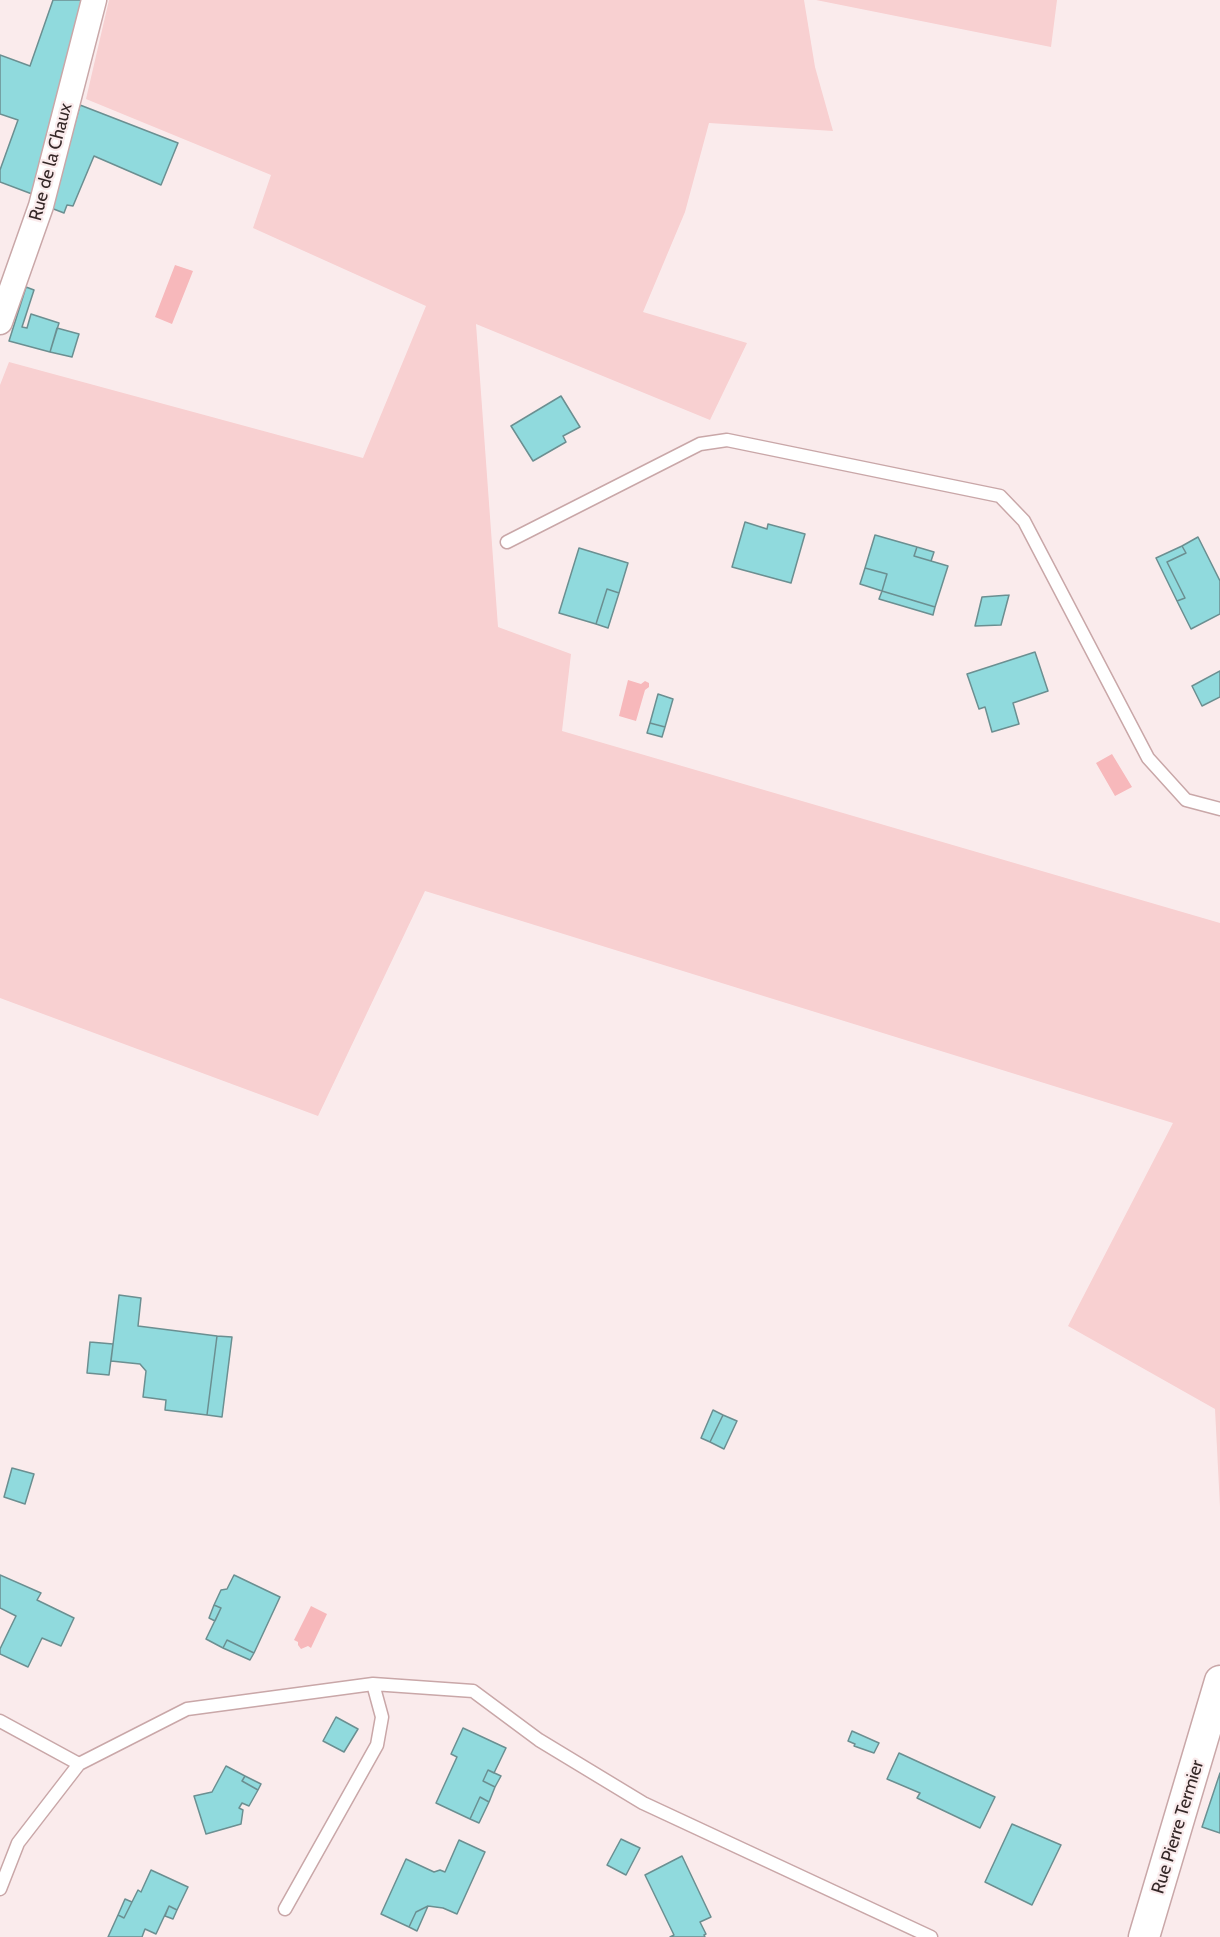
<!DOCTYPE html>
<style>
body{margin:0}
canvas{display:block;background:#faebec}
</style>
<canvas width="1220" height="1937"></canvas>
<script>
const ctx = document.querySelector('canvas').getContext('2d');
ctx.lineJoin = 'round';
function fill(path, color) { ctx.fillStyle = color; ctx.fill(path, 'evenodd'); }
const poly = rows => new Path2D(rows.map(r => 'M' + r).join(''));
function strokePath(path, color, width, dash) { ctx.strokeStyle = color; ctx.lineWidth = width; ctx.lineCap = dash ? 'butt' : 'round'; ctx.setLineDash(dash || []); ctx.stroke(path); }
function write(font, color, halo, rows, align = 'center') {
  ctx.font = font + ' Cabin,sans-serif'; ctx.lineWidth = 4.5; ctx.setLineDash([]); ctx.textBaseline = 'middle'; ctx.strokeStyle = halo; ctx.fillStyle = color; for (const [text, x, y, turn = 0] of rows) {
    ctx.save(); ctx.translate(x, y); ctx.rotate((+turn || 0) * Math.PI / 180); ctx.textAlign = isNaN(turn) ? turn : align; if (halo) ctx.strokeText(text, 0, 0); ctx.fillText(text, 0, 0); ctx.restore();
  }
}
const green = poly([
 [109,0,804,0,815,67,833,131,709,123,685,212,643,312,747,343,710,420,476,324,498,627,571,654,562,731,1220,923,1220,1507,1215,1409,1068,1326,1173,1123,425,891,318,1116,0,998,0,385,9,362,363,458,426,306,253,228,271,175,86,99],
 [816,0,1057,0,1051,47]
]);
const water = poly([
 [175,265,193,271,172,324,155,317],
 [628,680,641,684,645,681,649,683,649,687,645,690,636,721,619,716],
 [1112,754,1132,787,1115,796,1096,763],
 [311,1606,327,1614,311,1648,308,1646,301,1649,298,1645,298,1642,294,1640]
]);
const building = poly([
 [53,0,83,0,32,194,0,182,0,170,18,120,0,114,0,55,30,66,53,0],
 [80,105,178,143,161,185,94,156,73,206,67,205,64,213,51,208,80,105],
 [26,287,34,290,22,327,27,328,31,314,59,323,50,352,9,341,26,287],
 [57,328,79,334,72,357,50,352,57,328],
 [561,396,580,427,563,436,566,442,533,461,511,426,561,396],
 [745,522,767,529,768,524,805,534,791,583,732,567,745,522],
 [875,535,917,547,914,556,948,566,935,607,882,591,887,574,865,568,875,535],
 [1198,537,1220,581,1220,614,1191,629,1177,601,1185,598,1167,562,1186,553,1182,546,1198,537],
 [1182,546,1186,553,1167,562,1185,598,1177,601,1156,558,1182,546],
 [917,547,934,552,931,561,914,556,917,547],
 [579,548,628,563,619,593,607,589,596,624,559,613,579,548],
 [865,568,887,574,882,591,860,584,865,568],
 [607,589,619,593,608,628,596,624,607,589],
 [882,591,935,607,933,615,879,599,882,591],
 [1009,595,1001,625,975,626,982,597,1009,595],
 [1035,652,1048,691,1013,703,1019,724,992,732,985,707,979,709,967,674,1035,652],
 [1220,671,1220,697,1202,706,1192,686,1220,671],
 [658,694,673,699,665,727,650,723,658,694],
 [650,723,665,727,662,737,647,733,650,723],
 [119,1295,141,1298,138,1326,217,1336,207,1415,165,1410,166,1400,143,1397,146,1371,140,1364,111,1361,119,1295],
 [217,1336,232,1337,222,1417,207,1415,217,1336],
 [90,1342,113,1344,109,1375,87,1373,90,1342],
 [713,1410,723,1415,710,1442,701,1438,713,1410],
 [723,1415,737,1421,724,1449,710,1442,723,1415],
 [12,1468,34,1474,25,1504,4,1497,12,1468],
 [0,1575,41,1593,37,1600,74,1618,61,1646,42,1638,28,1667,0,1654,0,1649,16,1616,0,1608,0,1575],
 [234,1575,280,1597,254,1653,227,1640,223,1648,206,1639,221,1608,214,1605,221,1590,227,1589,234,1575],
 [214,1605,221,1608,215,1621,209,1618,214,1605],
 [227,1640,254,1653,250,1660,223,1648,227,1640],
 [336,1717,358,1729,344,1752,323,1741,336,1717],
 [463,1728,506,1748,494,1773,488,1770,483,1781,495,1787,489,1802,480,1797,470,1819,436,1803,457,1757,451,1754,463,1728],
 [852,1731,879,1743,874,1753,854,1746,855,1744,848,1741,852,1731],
 [899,1753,995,1797,980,1828,917,1798,920,1793,887,1779,899,1753],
 [226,1766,245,1776,242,1781,258,1790,249,1806,242,1803,239,1808,243,1810,241,1824,206,1834,194,1796,212,1792,226,1766],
 [488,1770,501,1776,495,1787,483,1781,488,1770],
 [1220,1773,1220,1833,1202,1827,1220,1773],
 [245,1776,261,1784,258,1790,242,1781,245,1776],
 [480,1797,489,1802,479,1823,470,1819,480,1797],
 [1012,1824,1061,1845,1032,1905,985,1882,1012,1824],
 [621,1839,640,1848,626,1875,607,1865,621,1839],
 [459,1840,485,1852,457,1914,443,1908,428,1906,416,1912,409,1927,381,1914,406,1859,434,1872,440,1870,445,1872,459,1840],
 [682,1856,711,1917,700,1922,706,1934,704,1935,705,1937,670,1937,674,1935,645,1875,682,1856],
 [151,1870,188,1887,177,1910,169,1906,156,1934,145,1929,142,1937,108,1937,118,1915,124,1918,138,1890,141,1892,151,1870],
 [125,1899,132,1902,124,1918,118,1915,125,1899],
 [169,1906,177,1910,173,1919,165,1916,169,1906],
 [428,1906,417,1931,409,1927,416,1912,428,1906]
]);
const service = poly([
 [507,542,700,444,727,440,1000,496,1024,521,1148,758,1186,800,1220,809],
 [373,1684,473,1691,539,1740,643,1803,931,1937],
 [0,1721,79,1764],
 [0,1889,18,1843,79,1764,187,1709,373,1684,382,1717,377,1745,285,1909]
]);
const minor = poly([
 [0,322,41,206,94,0]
]);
const tertiary = poly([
 [1144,1937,1220,1681]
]);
const streetNames = [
 ["Rue de la Chaux",51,162,-75],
 ["Rue Pierre Termier",1178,1827,-73]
];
fill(green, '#f8d0d1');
fill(water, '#f7b8bb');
fill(building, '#90dadd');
strokePath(building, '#6b8f91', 1.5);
strokePath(service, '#c9a7a8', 15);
strokePath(minor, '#c9a7a8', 27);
strokePath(tertiary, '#c9a7a8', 33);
strokePath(service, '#fff', 12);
strokePath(minor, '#fff', 24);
strokePath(tertiary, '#fff', 30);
write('18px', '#352828', '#faebec', streetNames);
</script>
